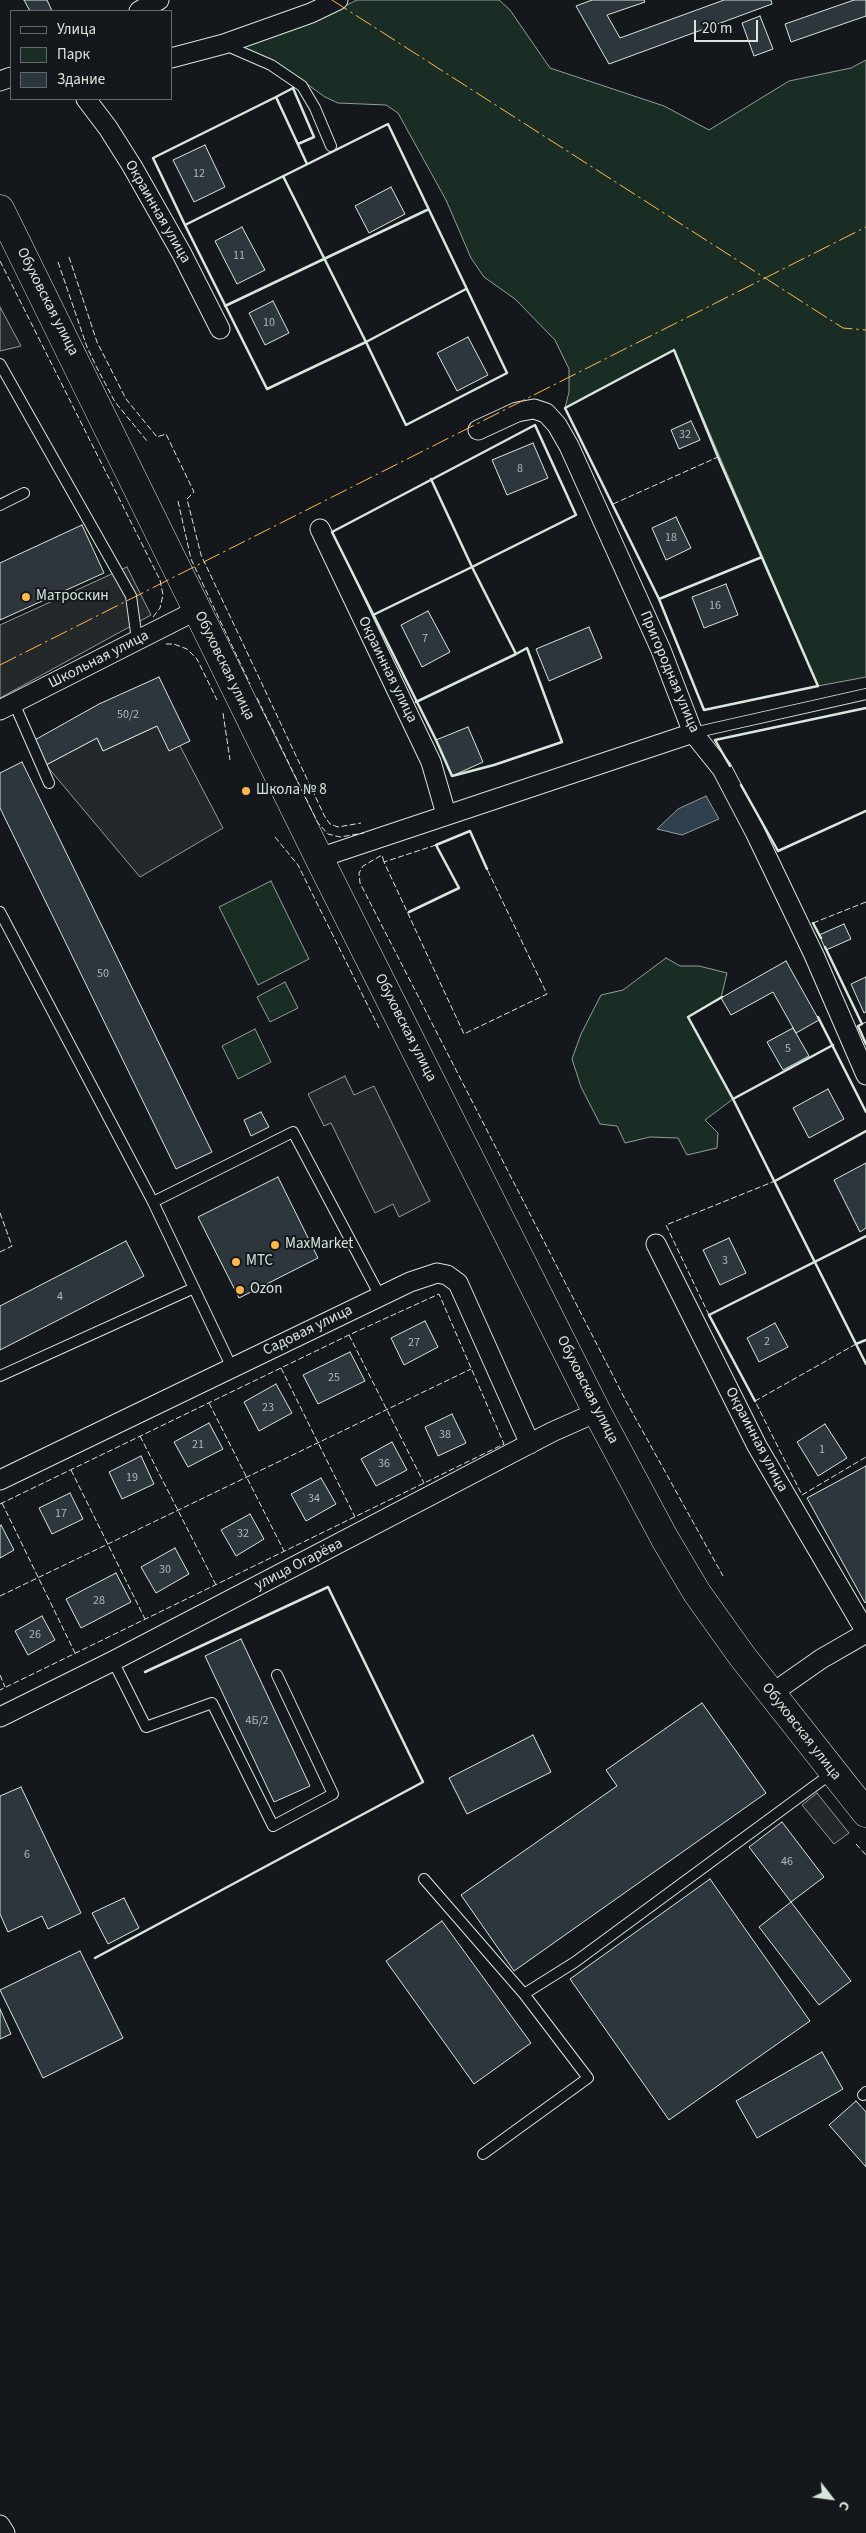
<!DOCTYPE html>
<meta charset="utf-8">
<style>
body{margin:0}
#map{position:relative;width:866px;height:2533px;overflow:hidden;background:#14181c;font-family:"Source Sans 3",sans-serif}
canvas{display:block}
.legend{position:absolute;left:10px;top:10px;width:162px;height:90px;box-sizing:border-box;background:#14181c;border:1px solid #626a69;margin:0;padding:6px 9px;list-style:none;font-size:15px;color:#d8e6dc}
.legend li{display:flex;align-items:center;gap:10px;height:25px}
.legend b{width:25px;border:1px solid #626a69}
.north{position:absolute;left:806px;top:2473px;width:50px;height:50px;-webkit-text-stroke:4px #14181c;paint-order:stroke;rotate:120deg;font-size:14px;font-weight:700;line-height:20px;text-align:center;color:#d8e6dc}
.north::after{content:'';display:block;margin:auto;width:18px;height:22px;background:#d8e6dc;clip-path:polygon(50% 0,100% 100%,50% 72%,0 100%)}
.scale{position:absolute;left:694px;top:20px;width:64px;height:22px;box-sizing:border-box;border:2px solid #d8e6dc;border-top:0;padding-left:6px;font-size:15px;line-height:18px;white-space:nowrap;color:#d8e6dc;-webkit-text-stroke:4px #14181c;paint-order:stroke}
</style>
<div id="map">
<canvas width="866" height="2533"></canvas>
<ul class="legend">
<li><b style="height:6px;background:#14181c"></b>Улица</li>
<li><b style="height:14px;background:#1a2d24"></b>Парк</li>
<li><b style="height:14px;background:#2c363c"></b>Здание</li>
</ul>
<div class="north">С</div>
<div class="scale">20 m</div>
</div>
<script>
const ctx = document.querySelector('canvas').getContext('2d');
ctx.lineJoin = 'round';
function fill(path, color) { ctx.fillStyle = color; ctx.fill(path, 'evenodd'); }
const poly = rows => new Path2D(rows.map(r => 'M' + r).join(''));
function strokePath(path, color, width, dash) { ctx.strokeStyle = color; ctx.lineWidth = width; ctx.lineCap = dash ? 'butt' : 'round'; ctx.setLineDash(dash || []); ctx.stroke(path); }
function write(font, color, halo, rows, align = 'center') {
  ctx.font = font + ' "Source Sans 3",sans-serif'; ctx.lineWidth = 4; ctx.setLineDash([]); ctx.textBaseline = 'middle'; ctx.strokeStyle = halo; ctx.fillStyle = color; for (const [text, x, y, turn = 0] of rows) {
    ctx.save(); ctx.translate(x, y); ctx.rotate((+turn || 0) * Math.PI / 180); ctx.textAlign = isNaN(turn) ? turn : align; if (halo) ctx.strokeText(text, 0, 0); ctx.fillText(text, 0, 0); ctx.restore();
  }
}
const green = poly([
 [357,0,499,0,510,10,550,68,664,106,709,130,789,81,851,68,866,60,866,677,818,686,674,350,565,408,569,392,569,369,555,340,515,299,484,277,471,258,446,200,398,113,386,105,338,103,325,97,290,72,241,46,317,20,357,0],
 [271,881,309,959,258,985,219,907,271,881],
 [666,958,680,966,699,966,727,973,721,998,688,1017,733,1099,705,1120,718,1133,717,1148,687,1155,678,1138,650,1137,625,1143,617,1126,600,1124,581,1087,572,1059,581,1034,601,995,623,990,666,958],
 [285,982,298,1008,270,1022,257,997,285,982],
 [255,1029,271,1062,238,1079,222,1046,255,1029]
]);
const parking = poly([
 [0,307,21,346,0,351,0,307],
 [127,567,151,615,0,698,0,625,127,567],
 [157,726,180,746,223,828,140,877,46,765,97,738,103,751,157,726],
 [345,1076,354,1095,374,1086,430,1201,399,1217,393,1204,375,1213,331,1123,324,1126,308,1094,345,1076],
 [817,1793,849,1833,834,1844,802,1805,817,1793]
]);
const water = poly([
 [706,796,719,819,682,835,657,829,678,809,706,796]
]);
const building = poly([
 [24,0,47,0,52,11,30,11,24,0],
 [592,0,644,0,645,2,607,15,620,38,724,0,771,0,772,4,609,64,576,6,592,0],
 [854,0,866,0,866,16,791,42,785,24,854,0],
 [760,16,773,49,754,56,742,23,760,16],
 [205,145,225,187,194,202,173,160,205,145],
 [391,187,405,214,369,233,355,206,391,187],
 [242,227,265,270,237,284,215,241,242,227],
 [273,301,289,333,265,345,249,313,273,301],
 [468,337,488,375,457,391,437,353,468,337],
 [691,421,700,440,679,449,671,430,691,421],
 [533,443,548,478,507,495,492,460,533,443],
 [676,517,691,548,666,560,652,528,676,517],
 [82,525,104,573,0,620,0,563,82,525],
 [726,584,738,615,704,628,692,597,726,584],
 [428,611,450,652,422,667,401,625,428,611],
 [589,627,602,658,549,681,536,649,589,627],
 [159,677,190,741,169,751,157,726,103,751,97,738,46,765,33,741,99,704,159,677],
 [468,727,483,762,452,776,436,740,468,727],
 [22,762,212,1152,176,1169,0,808,0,773,22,762],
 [844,924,851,939,826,950,819,935,844,924],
 [786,961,819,1020,796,1033,773,992,731,1015,721,998,786,961],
 [866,977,866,1012,864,1013,851,984,866,977],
 [793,1028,809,1056,783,1070,767,1042,793,1028],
 [828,1089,844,1119,809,1138,793,1108,828,1089],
 [261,1112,269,1127,251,1136,244,1120,261,1112],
 [866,1163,866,1228,860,1232,834,1180,866,1163],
 [278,1177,318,1258,239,1298,198,1217,278,1177],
 [729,1238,746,1273,720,1285,703,1250,729,1238],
 [126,1241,144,1276,0,1350,0,1306,126,1241],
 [425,1321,438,1347,404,1365,391,1338,425,1321],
 [775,1323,788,1347,759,1362,747,1338,775,1323],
 [350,1352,365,1381,318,1404,303,1375,350,1352],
 [276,1384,292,1413,259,1431,244,1402,276,1384],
 [452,1414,466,1443,438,1456,425,1427,452,1414],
 [209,1423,223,1449,188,1467,174,1442,209,1423],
 [825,1424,847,1458,818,1476,797,1442,825,1424],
 [392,1442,407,1470,376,1486,361,1459,392,1442],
 [141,1456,154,1484,122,1499,109,1472,141,1456],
 [866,1466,866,1602,865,1603,807,1498,866,1466],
 [321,1478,336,1504,306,1521,291,1494,321,1478],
 [70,1493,83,1519,52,1534,39,1508,70,1493],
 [250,1514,264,1539,236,1556,221,1530,250,1514],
 [1,1525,14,1550,0,1558,0,1526,1,1525],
 [175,1548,189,1574,156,1593,141,1567,175,1548],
 [116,1573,131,1602,81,1628,66,1599,116,1573],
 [42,1616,55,1640,28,1655,15,1631,42,1616],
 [241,1639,310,1786,274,1802,205,1656,241,1639],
 [702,1703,766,1793,514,1971,461,1895,617,1786,606,1770,702,1703],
 [533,1735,551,1772,467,1814,449,1778,533,1735],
 [21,1787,81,1913,48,1929,42,1916,8,1932,0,1914,0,1796,21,1787],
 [782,1822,824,1877,791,1902,749,1847,782,1822],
 [710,1879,810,2021,669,2120,570,1979,710,1879],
 [124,1898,139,1928,108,1944,92,1913,124,1898],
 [791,1902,851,1981,819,2005,759,1927,791,1902],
 [442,1921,531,2043,474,2084,386,1961,442,1921],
 [80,1951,123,2038,43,2078,0,1990,80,1951],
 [0,2009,11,2034,0,2039,0,2009],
 [822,2052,843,2089,757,2138,736,2101,822,2052],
 [856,2101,866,2112,866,2167,829,2125,856,2101]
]);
const lane = poly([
 [225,45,271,65,302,86,315,108,331,146],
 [0,364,131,596,137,640],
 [0,505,24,493],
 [14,703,49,783],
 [693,733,866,694],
 [0,912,153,1202,232,1368],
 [153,1202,293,1132,380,1296],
 [0,1376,194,1288],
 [113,1661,146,1727,212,1703,273,1826,333,1794,277,1675],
 [424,1879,524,1994,575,1962,832,1773],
 [863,2095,866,2092],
 [483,2154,588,2078,524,1994]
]);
const street = poly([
 [139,11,159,0],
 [171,58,224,44,311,13,338,0],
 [0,81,11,77],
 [86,99,108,128,132,166,182,254,220,329],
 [478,430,517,412,534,409,546,413,557,425,569,446,661,650,693,733,722,769,755,832,814,955,866,1075],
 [320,529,431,762,446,814],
 [0,710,197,610],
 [319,858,693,733],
 [656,1244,757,1446,866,1632],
 [0,1480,410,1282,437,1273,447,1275,458,1283,530,1444],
 [771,1694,821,1659,866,1633],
 [0,1717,113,1661,552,1432,597,1412],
 [0,2525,5,2533]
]);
const primary = poly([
 [0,209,319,858,597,1412,665,1539,697,1593,742,1656,866,1813]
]);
const fence = poly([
 [69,257,97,342,126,399,157,437,166,434,194,492,187,499,201,555,325,817,330,824,338,827,361,823],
 [0,261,160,580,163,595,160,608,153,617],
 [58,262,87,347,96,366,115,402,147,441],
 [178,501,191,559,250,684],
 [613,504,718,457],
 [166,644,174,644,187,649,197,659,217,700],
 [257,698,318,823,328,834,340,837,364,833],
 [223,713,230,760],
 [275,837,298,865,379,1028],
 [436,845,384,862,464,1034,547,994,487,869],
 [384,862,382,855,363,866,359,873,360,883,627,1403,723,1576],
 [813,923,866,902],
 [862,1024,866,1022],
 [0,1213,12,1246,0,1252],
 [709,1315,666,1225,775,1181],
 [349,1335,424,1483],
 [856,1344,755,1401,802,1495,866,1457],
 [281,1368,355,1517],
 [209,1403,284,1551],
 [140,1436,216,1585],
 [71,1470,145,1619],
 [2,1503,75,1653],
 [0,1504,349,1335,439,1294,504,1444,0,1690],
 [0,1596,471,1369],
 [0,1675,5,1687],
 [856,1844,866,1855]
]);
const wall = poly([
 [276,97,293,88,314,137,298,144],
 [283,176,366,342,466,289],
 [185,225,388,124,507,373,406,425,366,342,267,389,185,225,153,158,276,97,307,164],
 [225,306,427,210],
 [674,350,718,457,818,686,704,710,659,599,565,408,674,350],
 [535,425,576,515,472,567,516,654,527,648,562,742,494,765,452,776,436,740,332,532,535,425],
 [659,599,762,557],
 [373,615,472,567,431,479],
 [416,702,516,654],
 [730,766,715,740,866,708],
 [741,785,778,851,866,811],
 [409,912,459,888,436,845,470,831,487,869],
 [813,923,821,938],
 [825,947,862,1024,858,1026,866,1044],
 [722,997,688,1017,733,1099,866,1364],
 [818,1017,866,1112],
 [733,1099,833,1045],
 [775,1181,866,1131],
 [856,1344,866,1340],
 [755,1401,709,1315,866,1236],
 [95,1958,423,1782,328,1587,145,1672]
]);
const power = poly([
 [332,0,843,328,866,330],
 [0,665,866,227]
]);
const markers = [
 [26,597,5,"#ffb74d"],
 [246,791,5,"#ffb74d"],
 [275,1245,5,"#ffb74d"],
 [236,1262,5,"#ffb74d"],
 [240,1290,5,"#ffb74d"]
];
const numberNames = [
 ["12",199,174],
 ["11",239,256],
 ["10",269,323],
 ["32",685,435],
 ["8",520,469],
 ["18",671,538],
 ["16",715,606],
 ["7",425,639],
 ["50/2",128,715],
 ["50",103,974],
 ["5",788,1049],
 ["3",725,1261],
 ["4",60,1297],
 ["2",767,1342],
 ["27",414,1343],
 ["25",334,1378],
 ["23",268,1408],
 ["38",445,1435],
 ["21",198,1445],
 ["1",822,1450],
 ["36",384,1464],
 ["19",132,1478],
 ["34",314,1499],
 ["17",61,1514],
 ["32",243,1534],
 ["30",165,1570],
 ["28",99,1601],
 ["26",35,1635],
 ["4Б/2",257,1721],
 ["6",27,1855],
 ["46",787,1862]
];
const streetNames = [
 ["Окраинная улица",157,212,60],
 ["Обуховская улица",47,302,63],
 ["Школьная улица",99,660,-27],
 ["Обуховская улица",224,666,64],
 ["Окраинная улица",387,670,64],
 ["Пригородная улица",669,672,67],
 ["Обуховская улица",405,1028,63],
 ["Садовая улица",308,1331,-26],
 ["Обуховская улица",587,1390,63],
 ["Окраинная улица",756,1440,62],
 ["улица Огарёва",299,1565,-27],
 ["Обуховская улица",801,1732,52]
];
const poiNames = [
 ["Матроскин",36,597],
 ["Школа № 8",256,791],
 ["MaxMarket",285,1245],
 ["МТС",246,1262],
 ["Ozon",250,1290]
];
fill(green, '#1a2d24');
strokePath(green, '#939e99', 1);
fill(parking, '#24282b');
strokePath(parking, '#939e99', 1);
fill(water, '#2f3f4d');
strokePath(water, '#939e99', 1);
fill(building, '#2c363c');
strokePath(building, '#d8e6dc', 1);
strokePath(lane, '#d8e6dc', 12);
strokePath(street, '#d8e6dc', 21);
strokePath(primary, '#d8e6dc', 29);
strokePath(lane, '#14181c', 10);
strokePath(street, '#14181c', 19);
strokePath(primary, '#14181c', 28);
strokePath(fence, '#d8e6dc', 1, [6, 2.5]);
strokePath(wall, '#d8e6dc', 2.5);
strokePath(power, '#ffb74d', 1, [18, 4, 2.5, 4]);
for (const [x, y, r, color] of markers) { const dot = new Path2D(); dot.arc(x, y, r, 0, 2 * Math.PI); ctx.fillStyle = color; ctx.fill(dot); strokePath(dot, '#14181c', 2); }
write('12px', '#adbab4', null, numberNames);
write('15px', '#d8e6dc', '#14181c', streetNames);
write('15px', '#d8e6dc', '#14181c', poiNames, 'left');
</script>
